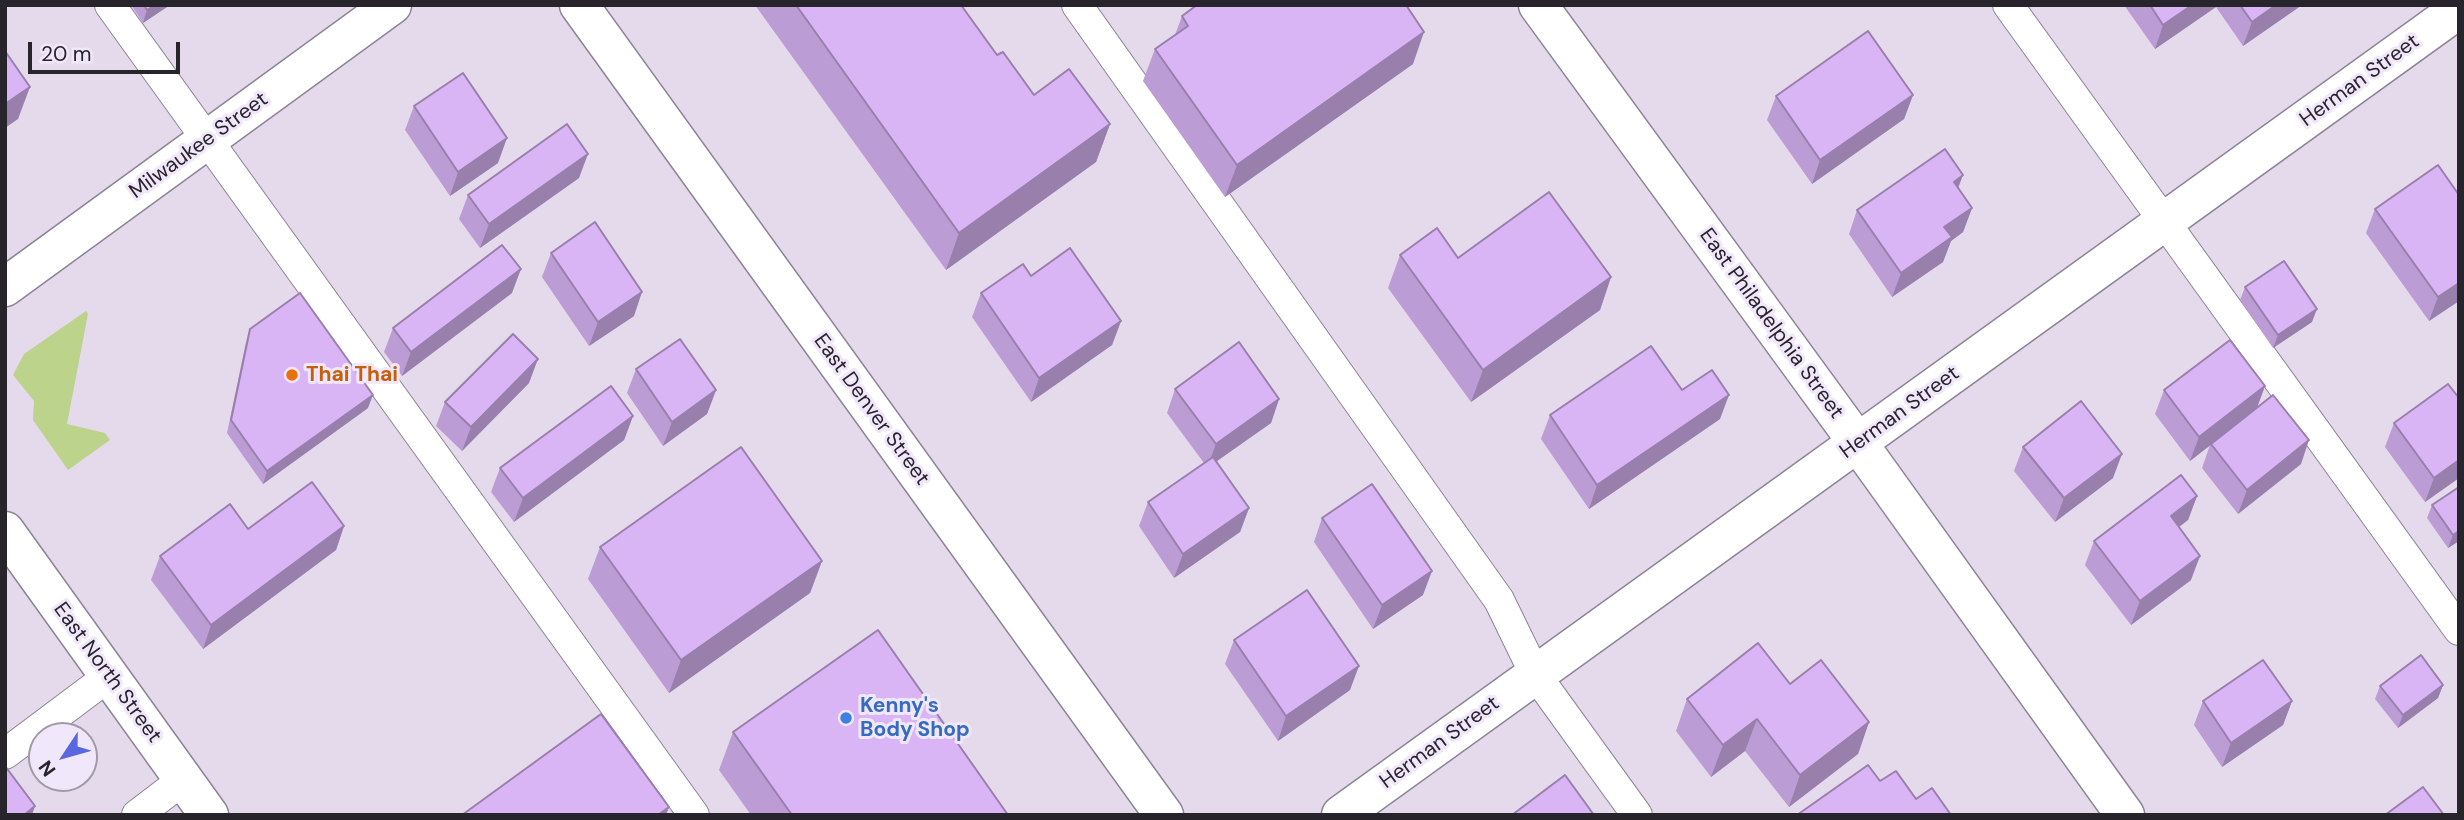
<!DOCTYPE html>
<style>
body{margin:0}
#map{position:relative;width:2464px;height:820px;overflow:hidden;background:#e4daec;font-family:"DM Sans",sans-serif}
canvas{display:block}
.frame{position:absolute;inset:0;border:7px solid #27242b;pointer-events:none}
.north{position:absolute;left:28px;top:722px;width:70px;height:70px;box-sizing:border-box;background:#f1e7fa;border:2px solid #a099a7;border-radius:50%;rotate:234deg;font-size:19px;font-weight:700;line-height:28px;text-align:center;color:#27242b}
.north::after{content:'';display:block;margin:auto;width:24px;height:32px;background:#5968df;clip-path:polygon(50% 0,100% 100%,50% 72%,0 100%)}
.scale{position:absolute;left:28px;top:42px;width:152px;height:32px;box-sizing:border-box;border:4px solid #27242b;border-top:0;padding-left:9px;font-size:21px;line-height:24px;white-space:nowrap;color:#27242b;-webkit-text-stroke:5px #f1e7fa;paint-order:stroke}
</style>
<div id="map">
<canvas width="2464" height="820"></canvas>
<div class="frame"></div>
<div class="north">N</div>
<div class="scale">20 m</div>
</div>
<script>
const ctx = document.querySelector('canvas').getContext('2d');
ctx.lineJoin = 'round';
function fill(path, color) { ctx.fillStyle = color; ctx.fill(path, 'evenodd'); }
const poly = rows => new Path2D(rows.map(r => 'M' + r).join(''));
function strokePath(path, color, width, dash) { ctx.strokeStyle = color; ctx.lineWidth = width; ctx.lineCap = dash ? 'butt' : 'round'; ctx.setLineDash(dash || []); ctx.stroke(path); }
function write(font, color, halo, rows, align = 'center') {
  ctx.font = font + ' "DM Sans",sans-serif'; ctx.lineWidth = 6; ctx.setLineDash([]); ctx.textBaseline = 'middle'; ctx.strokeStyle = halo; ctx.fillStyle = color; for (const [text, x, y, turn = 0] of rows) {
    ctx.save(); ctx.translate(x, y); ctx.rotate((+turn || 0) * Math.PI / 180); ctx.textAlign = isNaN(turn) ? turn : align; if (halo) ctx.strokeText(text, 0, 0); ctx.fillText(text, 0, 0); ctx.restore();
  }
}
const green = poly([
 [86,311,88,314,67,424,105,433,110,440,68,470,33,420,34,401,13,375,24,354]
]);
const service = poly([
 [110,5,694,815],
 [1077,5,1499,600,1535,674,1637,815],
 [2008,5,2459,630],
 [5,754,109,676],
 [137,815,183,780]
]);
const minor = poly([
 [579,5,1164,815],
 [1538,5,1858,443,2125,815],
 [5,287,392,5],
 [1341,815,2459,9]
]);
const primary = poly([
 [5,531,209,815]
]);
const wall = poly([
 [131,5,170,5,143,23],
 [755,5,961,5,997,55,1034,95,1110,124,1096,162,946,270],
 [2124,5,2302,5,2243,46,2216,7,2155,49],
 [1182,16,1413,64,1225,197,1143,81,1155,49,1175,35],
 [1913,95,1904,119,1812,184,1767,120,1776,96],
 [414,106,498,163,450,196,405,130],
 [579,178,480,248,459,219,468,195],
 [1958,189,1972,208,1963,232,1951,241,1943,262,1892,297,1849,234,1857,210],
 [2375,209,2459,301,2429,321,2366,233],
 [551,253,634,316,589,346,542,277],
 [1400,255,1458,258,1611,277,1600,310,1471,402,1388,288],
 [1031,276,1121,321,1112,345,1031,402,972,317,981,293],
 [2245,287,2312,322,2273,348,2240,300],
 [512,293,402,376,384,352,393,328],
 [250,329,368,408,263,484,227,433,246,342],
 [636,369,716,390,707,414,663,446,627,393],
 [529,383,462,451,436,426,445,402],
 [2265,386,2257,408,2301,464,2238,514,2202,468,2210,445,2190,461,2155,414,2164,390],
 [1175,389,1279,399,1271,423,1217,461,1249,508,1240,532,1174,578,1139,526,1148,502,1204,463,1167,413],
 [1682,390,1720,419,1589,509,1541,439,1550,415],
 [633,416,624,440,514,522,491,492,500,468],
 [2394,423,2459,478,2425,502,2385,447],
 [2023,447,2113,478,2055,522,2014,471],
 [2459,487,2459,541,2448,548,2427,518,2432,505],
 [2197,496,2188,520,2179,527,2191,580,2131,625,2085,565,2094,541],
 [1322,518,1423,595,1373,629,1314,542],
 [344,526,336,550,203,649,151,580,160,556,248,529],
 [600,547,822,561,810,593,669,693,588,579],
 [1234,640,1350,690,1278,741,1225,664],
 [2443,685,2438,698,2398,728,2375,699,2380,686],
 [1687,699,1869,722,1858,754,1789,807,1745,751,1711,777,1676,731],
 [2203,701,2292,701,2283,725,2222,767,2194,725],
 [733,732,1008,815,751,815,719,770]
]);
const shadedWall = poly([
 [155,5,170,5,143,23,147,10],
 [2192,5,2217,5,2216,7,2155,49,2163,25],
 [2276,5,2302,5,2243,46,2252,22],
 [1424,32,1413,64,1225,197,1237,165],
 [30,87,18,119,5,128,5,104],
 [1913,95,1904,119,1812,184,1820,160],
 [1110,124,1096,162,946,270,959,233],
 [507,138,498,163,450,196,458,172],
 [588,154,579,178,480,248,489,224],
 [1963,175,1954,199,1954,182],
 [1972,208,1963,232,1951,241,1943,262,1892,297,1901,273,1944,227],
 [521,269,512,293,402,376,411,352],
 [1611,277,1600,310,1471,402,1483,370],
 [2459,283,2459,301,2429,321,2438,297],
 [642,292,634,316,589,346,598,322],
 [2317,309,2312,322,2273,348,2278,335],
 [1121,321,1112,345,1031,402,1039,378],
 [538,359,529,383,462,451,471,427],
 [2265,386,2256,410,2190,461,2199,437],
 [716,390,707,414,663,446,672,422],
 [373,395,368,408,263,484,267,471],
 [1729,395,1720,419,1589,509,1597,485],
 [1279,399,1271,423,1207,468,1216,444],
 [633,416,624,440,514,522,523,498],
 [2309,440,2301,464,2238,514,2247,490],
 [2122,454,2113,478,2055,522,2064,498],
 [2459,460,2459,478,2425,502,2434,478],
 [2197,496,2188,520,2162,540,2171,516],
 [1249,508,1240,532,1174,578,1183,554],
 [344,526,336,550,203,649,211,625],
 [2459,531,2459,541,2448,548,2453,535],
 [2200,556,2191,580,2131,625,2140,601],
 [822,561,810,593,669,693,681,660],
 [1432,571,1423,595,1373,629,1382,605],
 [1359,666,1350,690,1278,741,1286,716],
 [2443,685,2438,698,2398,728,2403,715],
 [2292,701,2283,725,2222,767,2231,743],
 [1757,719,1745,751,1711,777,1723,745],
 [1869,722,1858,754,1789,807,1800,775],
 [35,806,32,815,24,815],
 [669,807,666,815,658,815]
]);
const building = poly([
 [144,5,155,5,147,10,144,5],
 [796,5,961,5,997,55,1003,52,1034,95,1069,69,1110,124,959,233,796,5],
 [1197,5,1406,5,1424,32,1237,165,1155,49,1188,26,1182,16,1197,5],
 [2150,5,2192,5,2163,25,2150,5],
 [2240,5,2276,5,2252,22,2240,5],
 [1868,31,1913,95,1820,160,1776,96,1868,31],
 [5,51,30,87,5,104,5,51],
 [463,73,507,138,458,172,414,106,463,73],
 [567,124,588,154,489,224,468,195,567,124],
 [1945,149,1963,175,1954,182,1972,208,1944,227,1952,237,1901,273,1857,210,1945,149],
 [2438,165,2459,195,2459,283,2438,297,2375,209,2438,165],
 [1549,192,1611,277,1483,370,1400,255,1437,228,1458,258,1549,192],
 [595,222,642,292,598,322,551,253,595,222],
 [502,245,521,269,411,352,393,328,502,245],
 [1070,248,1121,321,1039,378,981,293,1023,264,1031,276,1070,248],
 [2284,261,2317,309,2278,335,2245,287,2284,261],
 [300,293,373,395,267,471,231,420,250,329,300,293],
 [513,334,538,359,471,427,445,402,513,334],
 [680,339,716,390,672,422,636,369,680,339],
 [2230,340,2265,386,2199,437,2164,390,2230,340],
 [1239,342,1279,399,1216,444,1175,389,1239,342],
 [1651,346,1682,390,1712,370,1729,395,1597,485,1550,415,1651,346],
 [2448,384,2459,398,2459,460,2434,478,2394,423,2448,384],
 [611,386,633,416,523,498,500,468,611,386],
 [2273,395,2309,440,2247,490,2211,444,2273,395],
 [2081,401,2122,454,2064,498,2023,447,2081,401],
 [741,447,822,561,681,660,600,547,741,447],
 [1213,457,1249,508,1183,554,1148,502,1213,457],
 [2181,475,2197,496,2171,516,2200,556,2140,601,2094,541,2181,475],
 [312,482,344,526,211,625,160,556,230,504,248,529,312,482],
 [1372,484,1432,571,1382,605,1322,518,1372,484],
 [2459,487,2459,531,2453,535,2432,505,2459,487],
 [1307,590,1359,666,1286,716,1234,640,1307,590],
 [878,630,1008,815,792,815,733,732,878,630],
 [1758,643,1790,684,1821,660,1869,722,1800,775,1757,719,1723,745,1687,699,1758,643],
 [2421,655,2443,685,2403,715,2380,686,2421,655],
 [2263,660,2292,701,2231,743,2203,701,2263,660],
 [601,714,669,807,658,815,462,815,601,714],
 [1868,765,1880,781,1896,771,1916,799,1932,788,1951,815,1855,815,1854,814,1853,815,1797,815,1868,765],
 [5,766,35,806,24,815,5,815,5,766],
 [1565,775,1594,815,1512,815,1565,775],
 [2423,787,2444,815,2385,815,2423,787]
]);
const markers = [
 [292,375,7,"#e8710a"],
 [846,718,7,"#3f7fe0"]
];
const streetNames = [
 ["Herman Street",2360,81,-36],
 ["Milwaukee Street",199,146,-36],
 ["East Philadelphia Street",1771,324,54],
 ["East Denver Street",871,410,54],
 ["Herman Street",1900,413,-36],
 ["East North Street",107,673,54],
 ["Herman Street",1440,743,-36]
];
const foodNames = [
 ["Thai Thai",306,375]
];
const shopNames = [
 ["Kenny's",860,706],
 ["Body Shop",860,730]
];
fill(green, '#bcd38c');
strokePath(service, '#8d8495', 32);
strokePath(minor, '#8d8495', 41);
strokePath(primary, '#8d8495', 41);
strokePath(service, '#fff', 30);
strokePath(minor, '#fff', 38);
strokePath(primary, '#fff', 38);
fill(wall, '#bb9cd4');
fill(shadedWall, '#997fac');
fill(building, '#dab5f6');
strokePath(building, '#997fac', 2);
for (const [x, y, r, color] of markers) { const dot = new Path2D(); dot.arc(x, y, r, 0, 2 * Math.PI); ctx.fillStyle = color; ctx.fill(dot); strokePath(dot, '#f1e7fa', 2.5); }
write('21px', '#27242b', '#f1e7fa', streetNames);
write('bold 21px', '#c56008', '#f1e7fa', foodNames, 'left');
write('bold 21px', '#366cbe', '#f1e7fa', shopNames, 'left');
</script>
